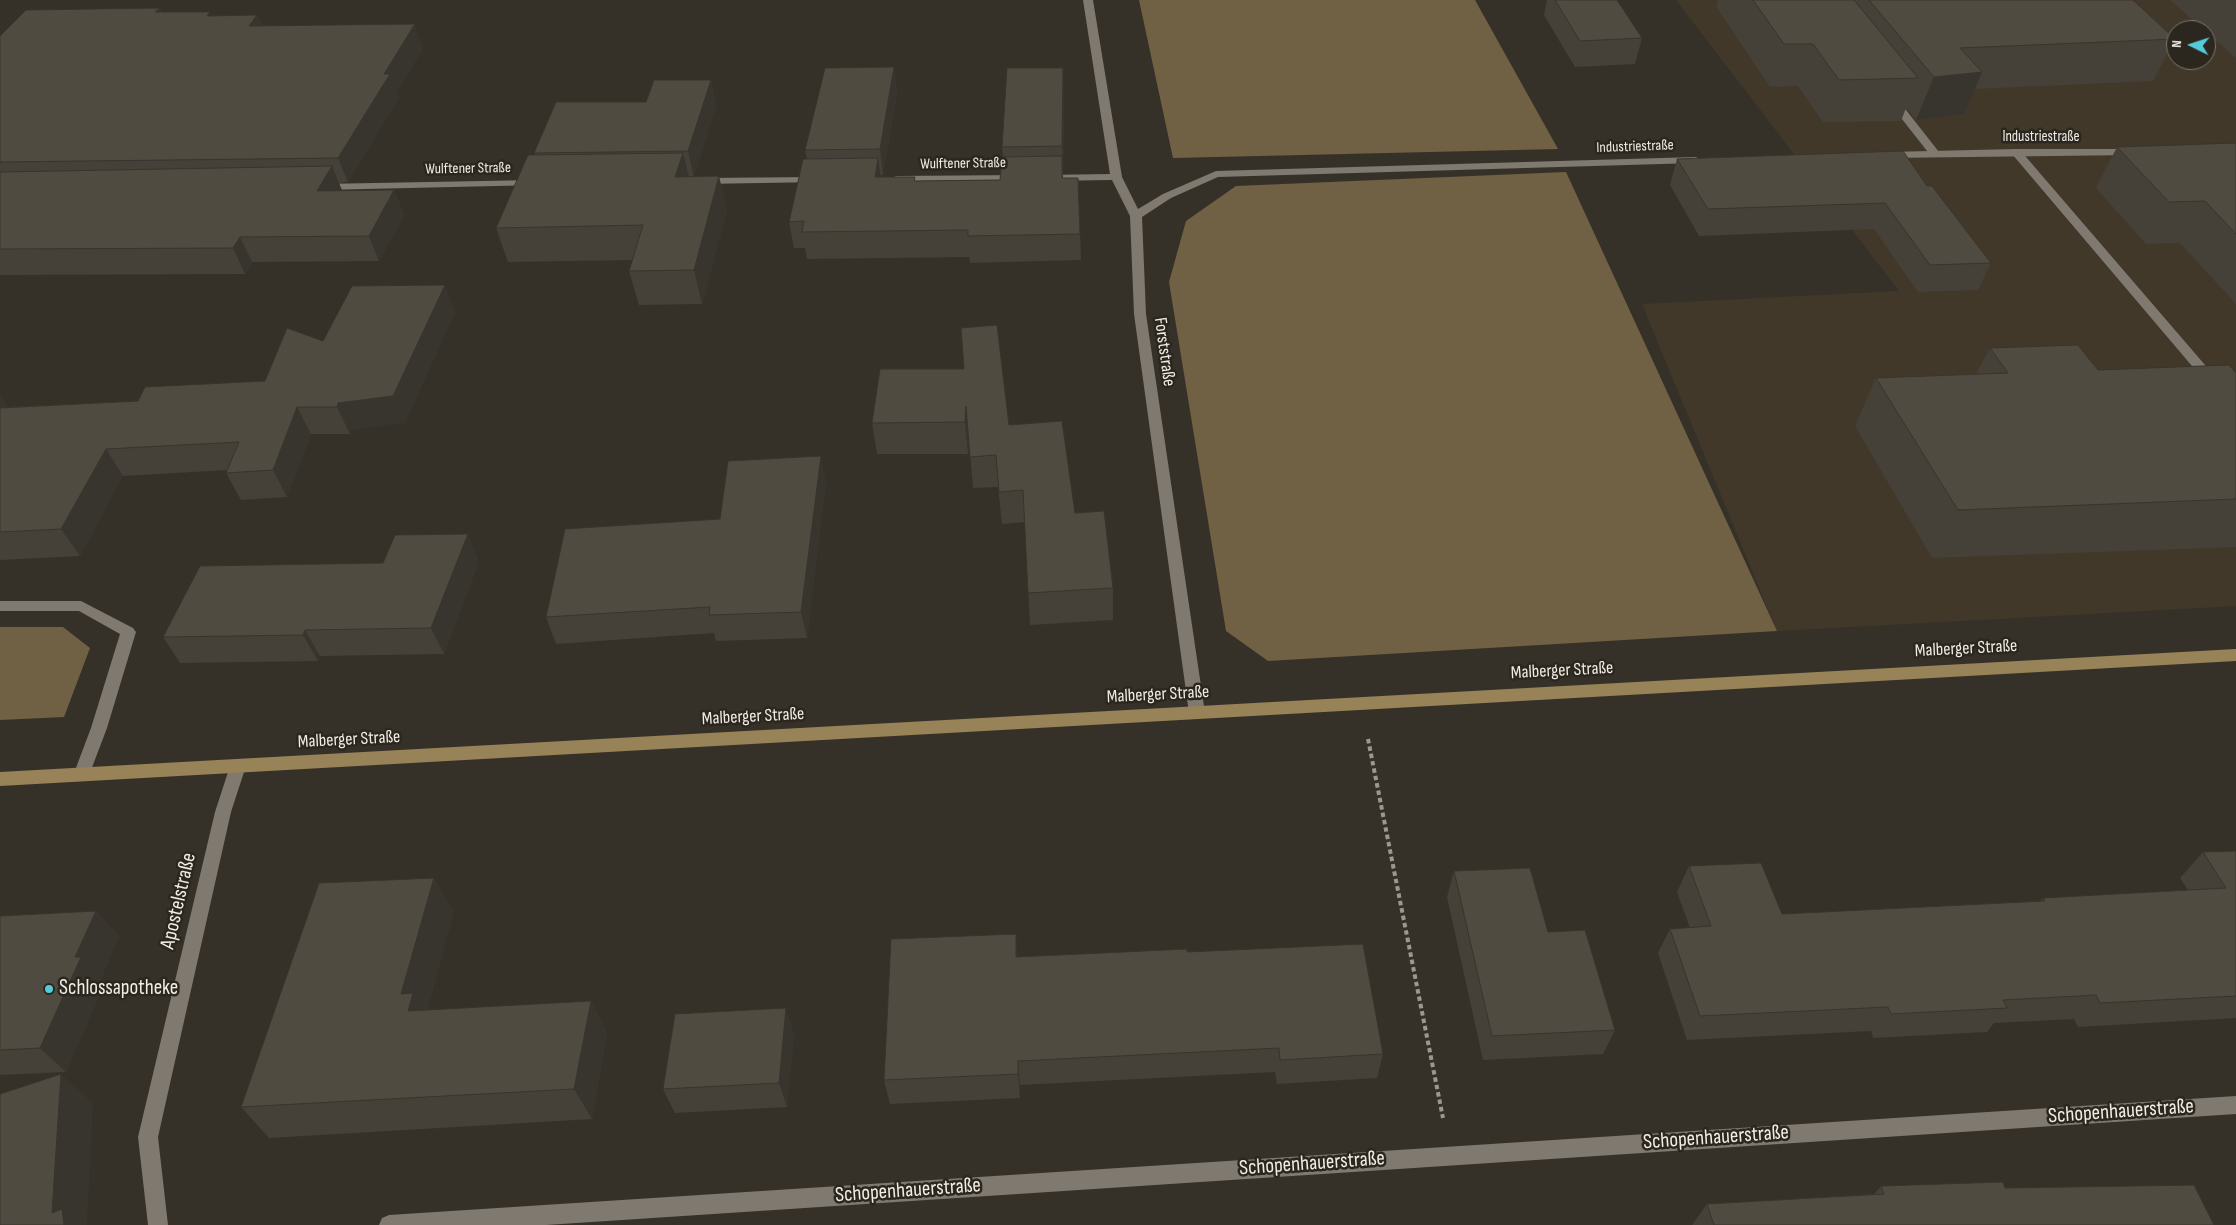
<!DOCTYPE html>
<meta charset="utf-8">
<style>
body{margin:0}
#map{position:relative;width:2236px;height:1225px;overflow:hidden;background:#363128;font-family:"Sofia Sans Condensed",sans-serif}
canvas{display:block}
.north{position:absolute;left:2166px;top:20px;width:50px;height:50px;box-sizing:border-box;background:#2c271e;border:1px solid #7a766e;border-radius:50%;rotate:274deg;font-size:14px;font-weight:700;line-height:20px;text-align:center;color:#f0ece6}
.north::after{content:'';display:block;margin:auto;width:18px;height:22px;background:#53cbdb;clip-path:polygon(50% 0,100% 100%,50% 72%,0 100%)}
</style>
<div id="map">
<canvas width="2236" height="1225"></canvas>
<div class="north">N</div>
</div>
<script>
const ctx = document.querySelector('canvas').getContext('2d');
ctx.lineJoin = 'round';
function fill(path, color) { ctx.fillStyle = color; ctx.fill(path, 'evenodd'); }
const poly = rows => new Path2D(rows.map(r => 'M' + r).join(''));
function strokePath(path, color, width, dash) { ctx.strokeStyle = color; ctx.lineWidth = width; ctx.lineCap = dash ? 'butt' : 'round'; ctx.setLineDash(dash || []); ctx.stroke(path); }
function write(font, color, halo, rows, align = 'center') {
  ctx.font = font + ' "Sofia Sans Condensed",sans-serif'; ctx.lineWidth = 5; ctx.setLineDash([]); ctx.textBaseline = 'middle'; ctx.strokeStyle = halo; ctx.fillStyle = color; for (const [text, x, y, turn = 0] of rows) {
    ctx.save(); ctx.translate(x, y); ctx.rotate((+turn || 0) * Math.PI / 180); ctx.textAlign = isNaN(turn) ? turn : align; if (halo) ctx.strokeText(text, 0, 0); ctx.fillText(text, 0, 0); ctx.restore();
  }
}
const built = poly([
 [1676,0,2236,0,2236,606,1777,631,1642,304,1899,291],
 [2176,30,2206,30,2206,60,2176,60]
]);
const forest = poly([
 [1139,0,1475,0,1558,149,1173,158],
 [1566,172,1777,631,1268,661,1226,631,1169,282,1186,221,1236,186],
 [0,627,63,627,90,648,64,717,0,720]
]);
const path = poly([
 [1368,739,1443,1118]
]);
const lane = poly([
 [1891,95,1895,96,1939,152,1940,154,1939,156,1931,156,1887,100,1887,96,1891,95],
 [2016,149,2020,150,2236,401,2236,413,2231,412,2012,154,2011,152,2016,149]
]);
const street = poly([
 [1083,0,1093,0,1122,177,1138,209,1163,194,1216,171,1696,157,1701,160,1696,163,1218,177,1171,198,1142,217,1146,314,1205,713,1203,717,1197,719,1191,717,1189,713,1134,314,1130,216,1112,180,1044,181,1038,178,1044,175,1110,174,1083,0],
 [2016,149,2134,149,2139,152,2134,155,1887,158,1882,155,1887,152,2016,149],
 [1021,175,1027,178,1025,180,896,182,890,179,896,176,1021,175],
 [818,177,824,180,822,182,701,184,695,181,701,178,818,177],
 [536,180,540,181,542,183,540,185,321,190,315,187,321,184,536,180],
 [0,601,81,601,133,628,136,632,107,728,88,778,82,780,76,778,74,773,91,728,120,634,79,611,0,611,0,601],
 [238,759,244,761,246,766,231,812,158,1137,168,1225,148,1225,138,1137,215,812,230,766,232,761,238,759],
 [2236,1096,2236,1114,546,1225,379,1225,382,1218,389,1215,2236,1096]
]);
const secondary = poly([
 [2236,649,2236,661,0,786,0,772,2236,649]
]);
const wall = poly([
 [1547,0,1617,0,1642,38,1635,64,1575,67,1544,15],
 [1718,0,2133,0,2175,39,2153,81,1974,89,1964,114,1916,120,1906,108,1901,121,1823,122,1798,86,1770,87,1716,6],
 [2170,0,2236,0,2236,58,2206,32,2206,30,2204,30],
 [160,8,162,12,211,16,257,15,262,26,423,48,397,92,399,98,348,182,339,183,342,190,394,190,404,215,379,261,252,262,245,274,0,275,0,36],
 [894,67,897,93,883,175,881,175,881,177,915,181,1000,180,1003,157,1002,147,1063,68,1064,93,1063,178,1078,178,1081,260,970,263,969,257,807,259,805,248,794,248,789,222,807,159,805,150],
 [711,80,716,106,694,177,727,210,702,304,639,305,629,271,633,260,508,262,496,228,535,154,534,153,646,102],
 [2236,143,2236,304,2180,243,2146,244,2096,188,2117,147],
 [1677,159,1927,186,1991,263,1978,290,1918,292,1874,229,1699,236,1670,185],
 [455,312,405,422,351,430,350,434,311,434,287,497,241,500,226,473,227,470,123,476,80,556,0,560,0,395,7,406,6,407,138,401,265,381,323,341],
 [1990,348,2098,370,2236,373,2236,547,1932,558,1855,426,1876,378,1976,374],
 [880,369,1009,425,1075,513,1113,588,1113,620,1030,625,1025,522,1002,524,998,487,973,488,969,441,968,454,877,454,872,423],
 [826,482,807,638,716,641,714,633,556,644,546,617,720,519],
 [479,561,444,654,320,656,318,661,180,663,163,637],
 [2236,851,2236,1018,2078,1027,2074,1019,1994,1023,1987,1032,1873,1038,1871,1031,1687,1040,1658,953,1670,929,1690,928,1677,892,1689,866,1782,914,2040,901,2043,898,2188,890,2180,878,2203,852],
 [1454,871,1548,932,1615,1030,1603,1054,1483,1060,1447,897],
 [96,911,119,936,101,978,105,982,66,1072,0,1075,0,916],
 [454,911,427,1010,591,1001,607,1033,592,1119,269,1138,241,1107],
 [1187,952,1383,1054,1377,1078,1277,1084,1275,1072,1020,1085,1020,1098,890,1104,884,1080,1018,957],
 [794,1033,787,1107,675,1113,663,1089],
 [1881,1186,2005,1188,2214,1225,1692,1225,1707,1204,1874,1194]
]);
const shadedWall = poly([
 [160,8,171,32,155,12],
 [257,15,267,39,249,26],
 [415,24,423,48,397,92,399,98,348,182,338,158,384,74],
 [894,67,897,93,883,175,880,149],
 [1063,68,1064,93,1063,173,1062,146],
 [1982,72,1964,114,1916,120,1934,77],
 [711,80,716,106,694,178,688,151],
 [683,153,691,186,675,177],
 [878,158,882,184,875,177],
 [332,166,342,191,317,191],
 [719,176,727,210,702,304,694,270],
 [394,190,404,215,379,261,369,236],
 [240,237,252,262,245,274,233,248],
 [445,285,455,312,405,422,351,430,350,434,337,407,338,403],
 [0,395,7,406,0,414],
 [966,406,969,438,968,454,965,422],
 [297,407,311,434,287,497,273,470],
 [106,449,123,476,80,556,61,529],
 [821,456,826,482,807,638,801,612],
 [468,534,479,561,444,654,431,628],
 [305,630,320,656,318,661,303,635],
 [434,878,454,911,426,1013,408,1011,401,994],
 [96,911,119,936,101,978,105,982,66,1072,40,1048,75,957],
 [1016,934,1018,959,1016,957],
 [591,1001,607,1033,592,1119,574,1089],
 [786,1008,794,1033,787,1107,779,1083],
 [1018,1061,1020,1085,1020,1098,1018,1074],
 [61,1074,93,1103,87,1225,64,1225,52,1213]
]);
const building = poly([
 [1555,0,1617,0,1642,38,1580,41,1555,0],
 [1753,0,1854,0,1918,78,1839,80,1813,44,1784,44,1753,0],
 [1869,0,2133,0,2175,39,1960,48,1982,72,1934,77,1869,0],
 [160,8,155,12,210,12,207,16,257,15,249,26,415,24,384,74,390,74,338,158,0,162,0,36,26,10,160,8],
 [894,67,880,149,805,150,825,68,894,67],
 [1007,68,1063,68,1062,146,1002,147,1007,68],
 [654,80,711,80,688,151,534,153,556,102,646,102,654,80],
 [2236,143,2236,234,2205,201,2169,202,2117,147,2236,143],
 [1903,151,1927,186,1932,186,1991,263,1930,265,1885,203,1708,209,1677,159,1903,151],
 [683,153,675,177,719,176,694,270,629,271,643,225,496,228,528,155,683,153],
 [1062,156,1062,178,1078,178,1080,234,968,236,968,230,802,232,804,221,789,222,803,159,878,158,875,177,915,177,914,181,1000,180,1002,157,1062,156],
 [332,166,317,191,394,190,369,236,240,237,233,248,0,249,0,172,332,166],
 [445,285,393,396,338,403,337,407,297,407,273,470,226,473,239,442,106,449,61,529,0,532,0,408,138,401,145,387,265,381,287,328,323,341,352,286,445,285],
 [997,325,1009,425,1062,421,1075,513,1104,511,1113,588,1028,593,1023,490,999,492,996,455,970,457,966,406,965,422,872,423,880,369,964,369,961,328,997,325],
 [2078,345,2098,370,2229,365,2236,373,2236,499,1958,510,1876,378,2008,373,1990,348,2078,345],
 [821,456,801,612,709,615,710,607,546,617,565,529,720,519,728,461,821,456],
 [468,534,431,628,305,630,303,635,163,637,200,566,383,563,395,535,468,534],
 [2236,851,2236,996,2100,1003,2096,995,2003,1000,2007,1008,1891,1014,1888,1007,1700,1016,1670,929,1711,926,1689,866,1761,863,1782,914,2045,901,2043,898,2226,888,2203,852,2236,851],
 [1530,868,1548,932,1585,930,1615,1030,1492,1036,1454,871,1530,868],
 [434,878,401,994,413,993,408,1011,591,1001,574,1089,241,1107,319,883,434,878],
 [96,911,75,957,81,957,40,1048,0,1050,0,916,96,911],
 [1016,934,1016,957,1187,949,1187,952,1363,944,1383,1054,1280,1060,1279,1048,1018,1061,1018,1074,884,1080,891,939,1016,934],
 [786,1008,779,1083,663,1089,675,1014,786,1008],
 [61,1074,52,1213,62,1209,64,1225,0,1225,0,1094,61,1074],
 [2003,1182,2005,1188,2194,1185,2214,1225,1714,1225,1707,1204,1884,1194,1881,1186,2003,1182]
]);
const markers = [
 [49,989,5,"#53cbdb"]
];
const farStreetnames = [
 ["Industriestraße",2041,137],
 ["Industriestraße",1635,147,-2],
 ["Wulftener Straße",963,164,-1],
 ["Wulftener Straße",468,169,-1]
];
const streetNames = [
 ["Forststraße",1164,352,82],
 ["Malberger Straße",1966,649,-3],
 ["Malberger Straße",1562,671,-3],
 ["Malberger Straße",1158,695,-3],
 ["Malberger Straße",753,717,-3],
 ["Malberger Straße",349,740,-3]
];
const nearStreetnames = [
 ["Apostelstraße",179,901,-77],
 ["Schopenhauerstraße",2121,1112,-4],
 ["Schopenhauerstraße",1716,1138,-4],
 ["Schopenhauerstraße",1312,1164,-4],
 ["Schopenhauerstraße",908,1191,-4]
];
const nearPoinames = [
 ["Schlossapotheke",59,989]
];
fill(built, '#41382a');
fill(forest, '#716144');
strokePath(path, '#9c9790', 4, [4.5, 3]);
fill(lane, '#7f796f');
fill(street, '#7f796f');
fill(secondary, '#988359');
fill(wall, '#454038');
fill(shadedWall, '#38342e');
fill(building, '#504b41');
strokePath(building, '#38342e', 1);
for (const [x, y, r, color] of markers) { const dot = new Path2D(); dot.arc(x, y, r, 0, 2 * Math.PI); ctx.fillStyle = color; ctx.fill(dot); strokePath(dot, '#2c271e', 2); }
write('15px', '#f0ece6', '#2c271e', farStreetnames);
write('18px', '#f0ece6', '#2c271e', streetNames);
write('21px', '#f0ece6', '#2c271e', nearStreetnames);
write('21px', '#f0ece6', '#2c271e', nearPoinames, 'left');
</script>
